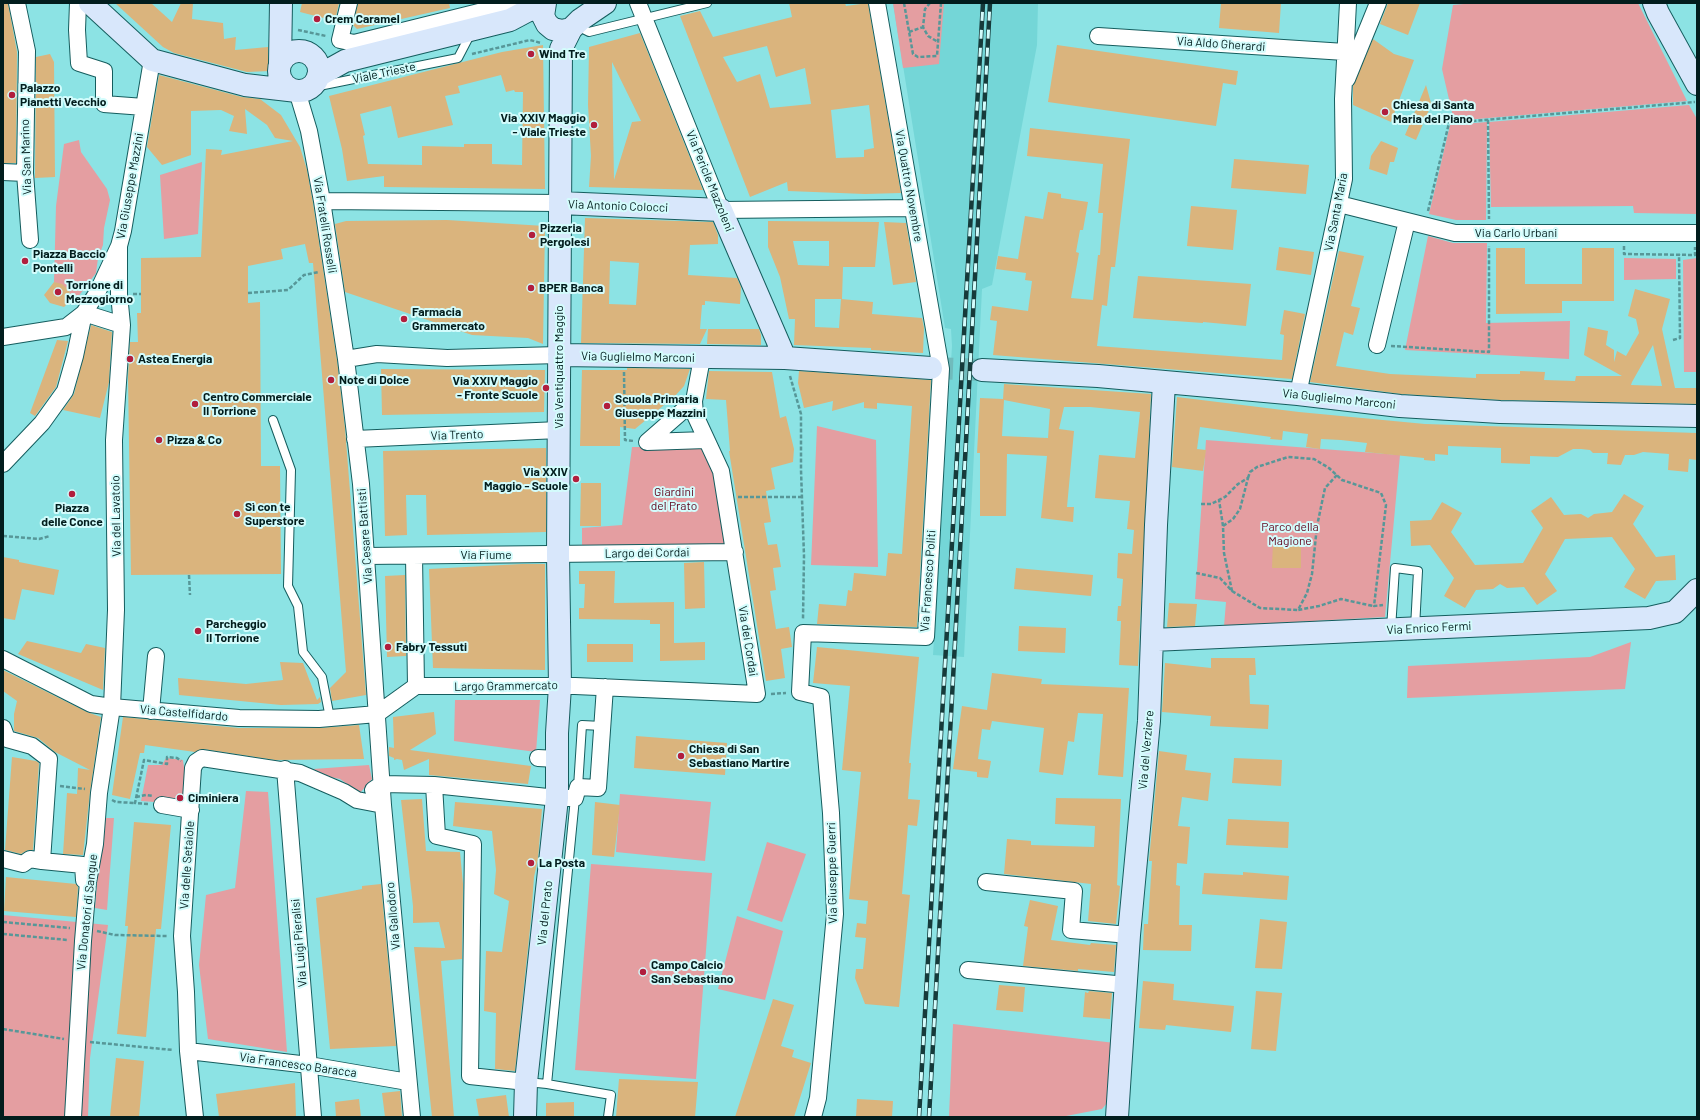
<!DOCTYPE html>
<meta charset="utf-8">
<style>
body{margin:0}
#map{position:relative;width:1700px;height:1120px;overflow:hidden;background:#8ce3e4;font-family:Barlow,sans-serif}
canvas{display:block}
.frame{position:absolute;inset:0;border:4px solid #021d1d;pointer-events:none}
</style>
<div id="map">
<canvas width="1700" height="1120"></canvas>
<div class="frame"></div>
</div>
<script>
const ctx = document.querySelector('canvas').getContext('2d');
ctx.lineJoin = 'round';
function fill(path, color) { ctx.fillStyle = color; ctx.fill(path, 'evenodd'); }
const poly = rows => new Path2D(rows.map(r => 'M' + r).join(''));
function strokePath(path, color, width, dash) { ctx.strokeStyle = color; ctx.lineWidth = width; ctx.lineCap = dash ? 'butt' : 'round'; ctx.setLineDash(dash || []); ctx.stroke(path); }
function write(font, color, halo, rows, align = 'center') {
  ctx.font = font + ' Barlow,sans-serif'; ctx.lineWidth = 4; ctx.setLineDash([]); ctx.textBaseline = 'middle'; ctx.strokeStyle = halo; ctx.fillStyle = color; for (const [text, x, y, turn = 0] of rows) {
    ctx.save(); ctx.translate(x, y); ctx.rotate((+turn || 0) * Math.PI / 180); ctx.textAlign = isNaN(turn) ? turn : align; if (halo) ctx.strokeText(text, 0, 0); ctx.fillText(text, 0, 0); ctx.restore();
  }
}
const built = poly([
 [893,3,1038,3,1037,45,992,285,982,289,964,657,933,655,952,346,951,329,945,328]
]);
const green = poly([
 [893,3,944,3,939,64,903,68],
 [1474,3,1638,3,1687,101,1454,121,1442,69,1453,5],
 [1689,105,1697,119,1697,214,1634,213,1633,206,1491,207,1489,122],
 [1487,122,1486,220,1456,220,1429,214,1450,125],
 [79,140,81,152,107,189,110,200,104,228,103,245,98,258,96,273,78,297,69,302,71,295,68,289,54,282,56,206,64,144],
 [202,162,198,234,164,239,160,175],
 [1428,236,1453,243,1487,243,1486,323,1570,321,1569,359,1405,350],
 [1624,258,1676,259,1676,279,1624,280],
 [1697,258,1697,372,1684,372,1683,260],
 [817,426,876,440,878,567,811,565],
 [1206,440,1400,455,1385,617,1224,626,1226,602,1195,599],
 [632,447,706,447,718,472,729,548,582,549,582,528,622,525],
 [1631,642,1625,689,1407,698,1408,666,1590,657],
 [455,700,540,700,536,752,454,741],
 [166,758,183,760,185,775,184,798,182,804,141,801,148,765,162,765],
 [369,765,372,779,360,793,340,779,330,777,313,769],
 [246,791,268,792,287,1052,208,1039,199,965,206,895,235,888],
 [620,794,711,802,705,861,616,852],
 [102,818,114,818,107,910,95,908],
 [767,842,806,854,782,922,747,910],
 [591,864,712,873,696,1079,575,1070],
 [3,915,108,925,90,1058,88,1117,3,1117],
 [737,916,783,931,765,1000,718,989],
 [953,1024,1115,1043,1111,1098,1102,1109,1061,1117,949,1116]
]);
const building = poly([
 [3,3,8,3,17,52,16,163,3,163],
 [115,3,151,3,172,22,181,3,193,3,192,19,223,23,224,39,236,37,235,50,268,47,268,63,270,71,247,72,174,53,163,47],
 [302,3,339,3,335,21,300,12],
 [358,3,449,3,450,8,357,29,353,25],
 [789,3,845,3,846,6,868,3,901,193,865,194,788,191,787,182,750,197,680,16,700,11,713,37,792,17],
 [767,46,776,77,805,68,811,104,770,108,760,74,737,82,723,57],
 [869,105,874,148,864,150,864,157,836,158,831,110],
 [1221,3,1281,3,1279,33,1219,28],
 [1388,3,1420,3,1408,35,1380,24],
 [640,33,703,190,589,187,591,156,588,105,589,47],
 [612,62,641,121,632,122,614,180],
 [1373,39,1394,54,1414,60,1391,122,1353,105,1353,86],
 [543,45,545,189,384,187,384,176,347,181,342,149,329,96,502,52],
 [501,75,506,92,514,90,515,92,523,92,522,165,492,164,492,144,464,144,464,147,422,146,422,165,368,164,363,136,365,135,360,114,391,106,398,138,453,125,445,96,460,93,458,86],
 [1057,45,1238,71,1236,85,1223,83,1216,126,1048,102],
 [50,54,54,62,55,177,35,178,36,57],
 [159,75,242,97,260,99,281,115,300,147,307,170,313,203,337,360,345,428,366,695,332,701,330,688,346,672,313,263,309,263,305,244,281,249,283,259,248,266,248,303,260,302,261,466,280,466,281,574,131,575,128,377,130,342,138,342,137,313,141,313,141,258,201,257,206,149,222,150,221,155,293,141,275,138,267,125,245,109,247,134,229,131,234,116,221,110,191,111,191,155,162,165,147,147],
 [1426,85,1431,103,1430,108,1416,140,1405,135],
 [1030,128,1130,139,1115,267,1111,267,1107,306,1102,305,1097,346,1282,360,1284,335,1280,334,1284,310,1305,314,1292,379,993,355,997,321,990,320,992,306,1028,311,1032,281,1025,280,1026,273,996,269,998,256,1018,259,1025,216,1043,219,1048,192,1061,194,1061,198,1088,202,1083,230,1080,230,1076,252,1079,253,1071,298,1093,300,1098,255,1100,255,1103,213,1098,213,1103,164,1027,156],
 [1381,141,1398,148,1394,162,1390,162,1387,175,1369,169,1371,156],
 [1234,159,1309,165,1306,194,1231,188],
 [1191,206,1237,210,1233,250,1187,246],
 [585,218,713,222,718,235,718,244,690,245,688,275,737,278,741,287,740,304,705,301,705,305,702,305,700,329,707,329,700,344,581,343],
 [610,261,639,263,636,305,609,304],
 [447,220,545,226,543,344,528,338,472,335,345,292,335,224,346,221],
 [768,221,879,222,875,267,843,267,842,299,815,299,815,327,839,328,841,299,873,302,872,314,922,318,924,328,923,353,871,350,871,348,794,345,795,319,789,319,780,277,768,247],
 [793,241,829,241,829,266,798,265],
 [884,222,906,223,916,282,893,285],
 [1279,247,1314,252,1311,275,1276,270],
 [1496,248,1525,248,1525,284,1582,284,1582,248,1614,248,1614,301,1562,301,1562,313,1496,314],
 [1339,251,1364,256,1351,306,1360,308,1353,335,1344,332,1336,366,1390,374,1476,378,1476,374,1520,374,1520,371,1545,372,1544,380,1575,381,1576,376,1622,376,1584,355,1588,327,1608,331,1606,345,1614,350,1614,362,1617,351,1626,356,1639,333,1636,319,1628,316,1635,289,1670,299,1662,329,1675,388,1697,388,1697,404,1500,400,1401,394,1310,382],
 [1653,345,1662,386,1631,385,1632,382],
 [1138,276,1251,284,1246,326,1203,322,1203,323,1133,318],
 [54,282,62,284,68,289,71,295,69,302,64,307,50,303,44,295],
 [91,325,112,332,109,382,100,418,63,410,74,394],
 [708,329,759,329,761,335,761,345,707,344],
 [57,340,68,341,56,387,35,416,30,413],
 [627,368,690,369,684,386,675,396,635,429,620,427,620,446,580,446,582,370,627,370],
 [381,369,545,370,544,412,382,415],
 [709,371,772,372,780,418,786,416,794,449,793,462,771,468,775,489,766,491,771,522,764,523,768,545,777,544,781,567,773,568,776,590,770,591,776,629,789,627,792,647,781,649,785,678,766,681,729,451,730,451,726,400,706,399],
 [799,371,931,380,917,627,817,624,819,604,846,606,848,590,852,591,854,573,886,576,888,553,902,554,912,406,877,403,877,409,864,408,864,402,832,411,833,401,804,408,798,383],
 [1004,384,1151,394,1138,666,1119,665,1121,621,1117,621,1118,606,1121,606,1123,579,1117,578,1118,553,1132,554,1134,530,1127,529,1130,501,1095,498,1099,455,1135,458,1140,412,1090,407,1064,407,1059,429,1074,431,1067,507,1074,507,1073,522,1041,518,1047,456,1007,454,1006,516,980,516,980,453,977,453,980,398,1003,399],
 [1004,400,1050,409,1048,438,1002,436],
 [1177,397,1299,412,1425,424,1697,433,1697,460,1689,459,1688,472,1668,470,1669,454,1643,452,1634,455,1625,455,1621,465,1607,464,1608,453,1593,453,1590,450,1581,449,1573,449,1558,457,1530,456,1530,464,1501,463,1501,448,1448,446,1448,455,1435,454,1435,461,1424,460,1424,458,1365,452,1367,443,1341,440,1321,439,1320,449,1306,447,1308,434,1283,431,1282,440,1270,439,1271,437,1200,427,1197,449,1206,450,1203,471,1172,467],
 [546,448,546,532,427,535,426,495,406,495,407,535,385,536,383,451],
 [581,483,601,483,601,526,580,526],
 [1624,494,1644,506,1633,524,1656,557,1675,555,1676,580,1656,581,1645,599,1624,587,1635,569,1612,537,1565,539,1545,574,1557,591,1537,605,1524,587,1507,588,1500,584,1493,589,1476,590,1465,608,1444,596,1454,578,1430,545,1411,546,1410,521,1431,520,1442,502,1462,513,1451,532,1475,565,1523,563,1543,528,1531,511,1551,497,1564,515,1581,514,1588,518,1594,514,1612,512],
 [1273,541,1301,541,1301,568,1272,568],
 [3,557,19,560,19,562,59,570,54,595,22,589,15,620,3,618],
 [704,562,705,608,685,609,684,563],
 [522,564,545,564,545,670,433,668,429,569],
 [1016,568,1093,575,1091,596,1014,589],
 [579,571,615,571,614,603,674,602,674,643,705,642,705,660,660,661,660,624,650,624,650,620,579,619,579,608,584,608,585,584,579,584],
 [405,575,406,656,387,657,385,576],
 [1169,603,1197,604,1195,626,1167,627],
 [1019,626,1066,628,1065,653,1018,651],
 [27,641,81,653,86,644,105,648,103,690,18,654],
 [587,644,633,644,633,662,587,662],
 [817,647,919,657,909,763,911,763,908,799,920,800,917,826,908,825,902,894,910,895,899,1007,865,1004,855,978,856,969,863,969,866,938,855,937,857,923,866,924,868,901,849,899,861,772,842,770,850,686,813,683],
 [1211,658,1255,658,1256,675,1249,675,1250,704,1269,705,1268,729,1210,726,1211,716,1162,712,1165,663,1211,668],
 [280,662,303,663,317,700,320,697,321,702,318,704,281,705,179,695,178,678,246,684,283,680],
 [3,670,87,712,101,717,90,792,83,855,63,854,67,793,77,794,78,768,90,770,55,752,38,738,14,731,14,714,17,701,3,691],
 [992,673,1042,679,1041,684,1129,688,1123,777,1098,775,1103,714,1078,713,1074,742,1068,741,1063,775,1039,772,1044,728,992,721,990,730,982,729,978,759,991,761,988,778,977,777,977,772,953,769,962,706,987,710],
 [434,712,436,734,410,750,531,766,528,784,429,775,429,759,404,770,402,760,397,759,394,760,394,758,389,756,389,747,394,748,393,717],
 [123,717,239,728,319,728,359,725,364,759,275,760,203,749,195,752,145,745,144,753,140,753,130,799,112,795],
 [636,736,727,743,725,775,634,768],
 [1159,751,1187,755,1185,770,1211,773,1208,801,1182,797,1178,826,1190,827,1187,864,1177,863,1176,885,1180,886,1179,925,1192,925,1191,951,1143,950,1144,924,1148,924,1152,861,1149,861],
 [12,757,36,761,39,763,33,850,28,850,21,854,5,850],
 [1234,758,1282,760,1281,786,1232,783],
 [1056,798,1121,799,1117,885,1120,886,1116,924,1088,921,1091,884,1004,874,1007,839,1031,841,1031,845,1094,847,1095,826,1055,824],
 [422,799,426,851,460,852,463,884,462,959,441,961,454,1117,432,1117,414,947,445,948,439,922,413,923,413,906,401,800],
 [455,802,542,809,538,859,534,877,531,919,515,1071,495,1069,496,1013,484,1011,486,951,502,952,509,901,494,894,496,870,492,831,453,826],
 [595,802,620,805,614,857,592,855],
 [1228,819,1289,822,1288,848,1226,845],
 [134,822,171,825,161,929,156,929,146,1037,117,1034,128,926,125,926],
 [1243,872,1289,876,1287,900,1202,894,1204,873,1243,875],
 [6,877,76,884,78,887,76,917,4,911],
 [381,884,396,1046,330,1049,316,898,362,889,362,886],
 [1030,900,1058,906,1051,940,1090,945,1091,943,1116,945,1114,972,1078,969,1078,971,1023,966,1028,927,1024,926],
 [1260,919,1287,922,1282,969,1255,968],
 [1143,981,1174,984,1173,1000,1234,1006,1231,1032,1166,1025,1165,1030,1139,1028],
 [999,985,1025,987,1023,1012,996,1010],
 [1089,991,1112,993,1110,1019,1083,1017,1085,992,1088,993],
 [1256,991,1282,993,1276,1051,1251,1049],
 [773,999,794,1005,781,1046,794,1050,792,1057,811,1063,794,1117,735,1117],
 [116,1058,144,1061,139,1117,110,1117],
 [619,1079,698,1082,695,1117,616,1117],
 [295,1083,296,1117,219,1117,216,1094],
 [400,1091,402,1117,385,1117,382,1093],
 [506,1095,509,1117,479,1117,476,1099],
 [359,1099,361,1117,336,1117,335,1102],
 [857,1099,893,1101,892,1117,856,1117],
 [574,1102,574,1117,546,1117,546,1103]
]);
const secondaryTunnel = poly([
 [931,368,982,370]
]);
const path = poly([
 [904,3,913,54,918,57,937,56,941,3],
 [930,3,925,9,923,27,928,36,938,42],
 [298,30,326,36],
 [909,32,923,27],
 [472,54,530,40,541,43],
 [1488,120,1489,219],
 [1428,211,1449,123,1695,102],
 [1624,246,1624,254,1695,255,1695,247],
 [248,293,288,290,304,275,319,272],
 [133,294,141,294],
 [1673,340,1680,338,1679,254],
 [1391,346,1489,352,1489,246],
 [624,372,625,440,634,441],
 [790,376,801,414,801,470,804,556,803,619],
 [1337,475,1325,488,1317,526,1312,574,1307,593,1298,610,1319,606,1341,599,1373,606],
 [1248,478,1250,472,1257,467,1288,457,1314,459,1329,468,1342,480,1381,493,1386,505,1374,606,1383,605],
 [738,497,802,497],
 [1201,504,1211,504,1225,497,1238,484,1248,478,1240,509,1233,519,1223,526],
 [3,536,39,539,50,536],
 [1196,573,1220,578,1232,591,1224,553,1223,526,1219,500],
 [189,575,190,595],
 [1232,591,1260,608,1298,610],
 [771,694,786,693],
 [60,786,85,789],
 [136,797,146,795,153,796],
 [112,800,116,802,135,803],
 [148,804,135,803,144,760,167,764,167,757,177,758,181,761],
 [3,922,70,928],
 [97,931,115,935,167,936],
 [3,934,68,940],
 [3,1029,64,1039],
 [90,1042,173,1050]
]);
const lane = poly([
 [577,26,589,32,707,3],
 [309,88,458,58,471,33],
 [273,420,291,470,288,586,298,606,303,652,322,677,330,718],
 [1391,629,1395,568,1418,571,1415,628],
 [578,787,582,725,602,726],
 [527,1082,547,1084,575,798],
 [547,1084,611,1095,608,1117]
]);
const street = poly([
 [17,3,27,51,25,173,30,240],
 [78,3,77,30,79,63,104,71,104,104,144,107],
 [349,3,340,40,354,43],
 [638,3,721,210,913,208],
 [1098,36,1345,52],
 [353,59,354,43,515,3],
 [1347,79,1378,3],
 [297,91,309,131,322,201,346,359,361,484,383,805,412,1117],
 [3,172,25,173],
 [322,201,560,203],
 [1339,204,1455,233,1697,233],
 [3,337,66,327,84,313,97,293,119,246,123,231,152,60],
 [1377,345,1407,221],
 [346,359,377,354,447,358,559,355],
 [1298,394,1344,179,1343,99,1348,3],
 [694,401,647,442,706,440],
 [355,439,559,430],
 [3,464,42,423,65,391,75,356,84,313,122,325],
 [366,556,735,552],
 [414,556,416,686],
 [3,659,91,704,112,707,239,718,319,719,377,714],
 [151,711,156,656],
 [377,714,416,686,575,686,757,694,721,471,695,415,694,401,702,358],
 [3,728,7,739,32,746,49,759,42,861,83,865,84,880,86,881],
 [538,758,557,759],
 [285,769,313,1117],
 [434,785,557,798,575,798,578,787,598,788,605,687],
 [373,790,382,784,434,785,437,836,473,844,470,1076,526,1082],
 [162,805,191,810],
 [3,859,23,864,30,859,42,861],
 [986,882,1074,891,1071,930,1129,935],
 [968,970,1126,985],
 [188,1051,309,1065,408,1082],
 [73,1117,83,941,88,882,95,844,99,793,112,707,116,610,114,440,122,325,119,294,119,246],
 [195,1117,188,1051,186,992,182,936,193,768,196,762,202,758,300,773,344,792,357,800,383,805],
 [813,1117,818,1098,835,914,831,813,821,697,800,692,803,633,926,637,941,369,877,3]
]);
const secondary = poly([
 [90,3,152,60,245,85,297,91],
 [545,3,543,16,547,24,553,29,562,31,571,29,580,20,605,3],
 [1654,3,1658,13,1697,84],
 '279 71a20 20 0 1 1 40 0a20 20 0 1 1-40 0Z',
 [280,63,281,3],
 [318,76,345,61,510,20,527,11,544,6],
 [560,203,721,210,785,358],
 [559,355,785,358,931,368],
 [982,370,1098,376,1298,394,1400,406,1500,412,1697,416],
 [1152,640,1649,618,1675,612,1697,590],
 [525,1117,526,1082,557,798,557,733,560,686,558,554,561,49,571,29],
 [1117,1117,1129,935,1149,721,1156,525,1164,383]
]);
const rail = poly([
 [919,1117,983,3],
 [929,1117,990,3]
]);
const markers = [
 [317,19,4,"#b11e3d"],
 [531,54,4,"#b11e3d"],
 [12,95,4,"#b11e3d"],
 [1385,112,4,"#b11e3d"],
 [594,125,4,"#b11e3d"],
 [532,235,4,"#b11e3d"],
 [25,261,4,"#b11e3d"],
 [531,288,4,"#b11e3d"],
 [58,292,4,"#b11e3d"],
 [404,319,4,"#b11e3d"],
 [130,359,4,"#b11e3d"],
 [331,380,4,"#b11e3d"],
 [546,388,4,"#b11e3d"],
 [195,404,4,"#b11e3d"],
 [607,406,4,"#b11e3d"],
 [159,440,4,"#b11e3d"],
 [576,479,4,"#b11e3d"],
 [72,494,4,"#b11e3d"],
 [237,514,4,"#b11e3d"],
 [198,631,4,"#b11e3d"],
 [388,647,4,"#b11e3d"],
 [681,756,4,"#b11e3d"],
 [180,798,4,"#b11e3d"],
 [531,863,4,"#b11e3d"],
 [643,972,4,"#b11e3d"]
];
const poiNames = [
 ["Crem Caramel",325,19],
 ["Wind Tre",539,54],
 ["Palazzo",20,88],
 ["Pianetti Vecchio",20,102],
 ["Chiesa di Santa",1393,105],
 ["Maria del Piano",1393,119],
 ["Via XXIV Maggio",586,118,"right"],
 ["- Viale Trieste",586,132,"right"],
 ["Pizzeria",540,228],
 ["Pergolesi",540,242],
 ["Piazza Baccio",33,254],
 ["Pontelli",33,268],
 ["Torrione di",66,285],
 ["Mezzogiorno",66,299],
 ["BPER Banca",539,288],
 ["Farmacia",412,312],
 ["Grammercato",412,326],
 ["Astea Energia",138,359],
 ["Note di Dolce",339,380],
 ["Via XXIV Maggio",538,381,"right"],
 ["- Fronte Scuole",538,395,"right"],
 ["Centro Commerciale",203,397],
 ["Il Torrione",203,411],
 ["Scuola Primaria",615,399],
 ["Giuseppe Mazzini",615,413],
 ["Pizza & Co",167,440],
 ["Via XXIV",568,472,"right"],
 ["Maggio - Scuole",568,486,"right"],
 ["Sì con te",245,507],
 ["Superstore",245,521],
 ["Piazza",72,508,"center"],
 ["delle Conce",72,522,"center"],
 ["Parcheggio",206,624],
 ["Il Torrione",206,638],
 ["Fabry Tessuti",396,647],
 ["Chiesa di San",689,749],
 ["Sebastiano Martire",689,763],
 ["Ciminiera",188,798],
 ["La Posta",539,863],
 ["Campo Calcio",651,965],
 ["San Sebastiano",651,979]
];
const streetNames = [
 ["Via Aldo Gherardi",1221,44,4],
 ["Viale Trieste",384,73,-12],
 ["Via San Marino",26,157,-92],
 ["Via Pericle Mazzoleni",710,181,68],
 ["Via Giuseppe Mazzini",130,186,-80],
 ["Via Quattro Novembre",909,186,80],
 ["Via Antonio Colocci",618,206,2],
 ["Via Santa Maria",1336,212,-79],
 ["Via Fratelli Rosselli",325,225,81],
 ["Via Carlo Urbani",1516,233],
 ["Via Guglielmo Marconi",638,357,1],
 ["Via Ventiquattro Maggio",559,367,-90],
 ["Via Guglielmo Marconi",1339,399,6],
 ["Via Trento",457,435,-2],
 ["Via del Lavatoio",116,516,-91],
 ["Via Cesare Battisti",365,536,-94],
 ["Largo dei Cordai",647,553,-1],
 ["Via Fiume",486,555],
 ["Via Francesco Politi",928,581,-86],
 ["Via Enrico Fermi",1429,628,-3],
 ["Via dei Cordai",748,641,81],
 ["Largo Grammercato",506,686,-1],
 ["Via Castelfidardo",184,713,5],
 ["Via del Verziere",1146,750,-85],
 ["Via delle Setaiole",187,865,-86],
 ["Via Giuseppe Guerri",832,873,-91],
 ["Via Donatori di Sangue",87,912,-84],
 ["Via del Prato",545,913,-84],
 ["Via Gallodoro",393,916,-95],
 ["Via Luigi Pieralisi",299,943,-95],
 ["Via Francesco Baracca",298,1065,8]
];
const parkNames = [
 ["Giardini",674,492],
 ["del Prato",674,506],
 ["Parco della",1290,527],
 ["Magione",1290,541]
];
fill(built, '#74d6d7');
fill(green, '#e49ea1');
fill(building, '#dab47d');
strokePath(secondaryTunnel, '#70bbbc', 22, [22, 11]);
strokePath(lane, '#155d5e', 10);
strokePath(street, '#155d5e', 18);
strokePath(secondary, '#155d5e', 24);
strokePath(path, '#579798', 2.5, [4, 2]);
strokePath(lane, '#fff', 8);
strokePath(street, '#fff', 16);
strokePath(secondary, '#d8e7fb', 22);
strokePath(rail, '#163a3a', 4.5);
strokePath(rail, '#d3fcfc', 3, [9]);
for (const [x, y, r, color] of markers) { const dot = new Path2D(); dot.arc(x, y, r, 0, 2 * Math.PI); ctx.fillStyle = color; ctx.fill(dot); strokePath(dot, '#d3fcfc', 1.5); }
write('bold 12px', '#021d1d', '#d3fcfc', poiNames, 'left');
write('12px', '#021d1d', '#d3fcfc', streetNames);
write('12px', '#61031b', '#d3fcfc', parkNames);
</script>
